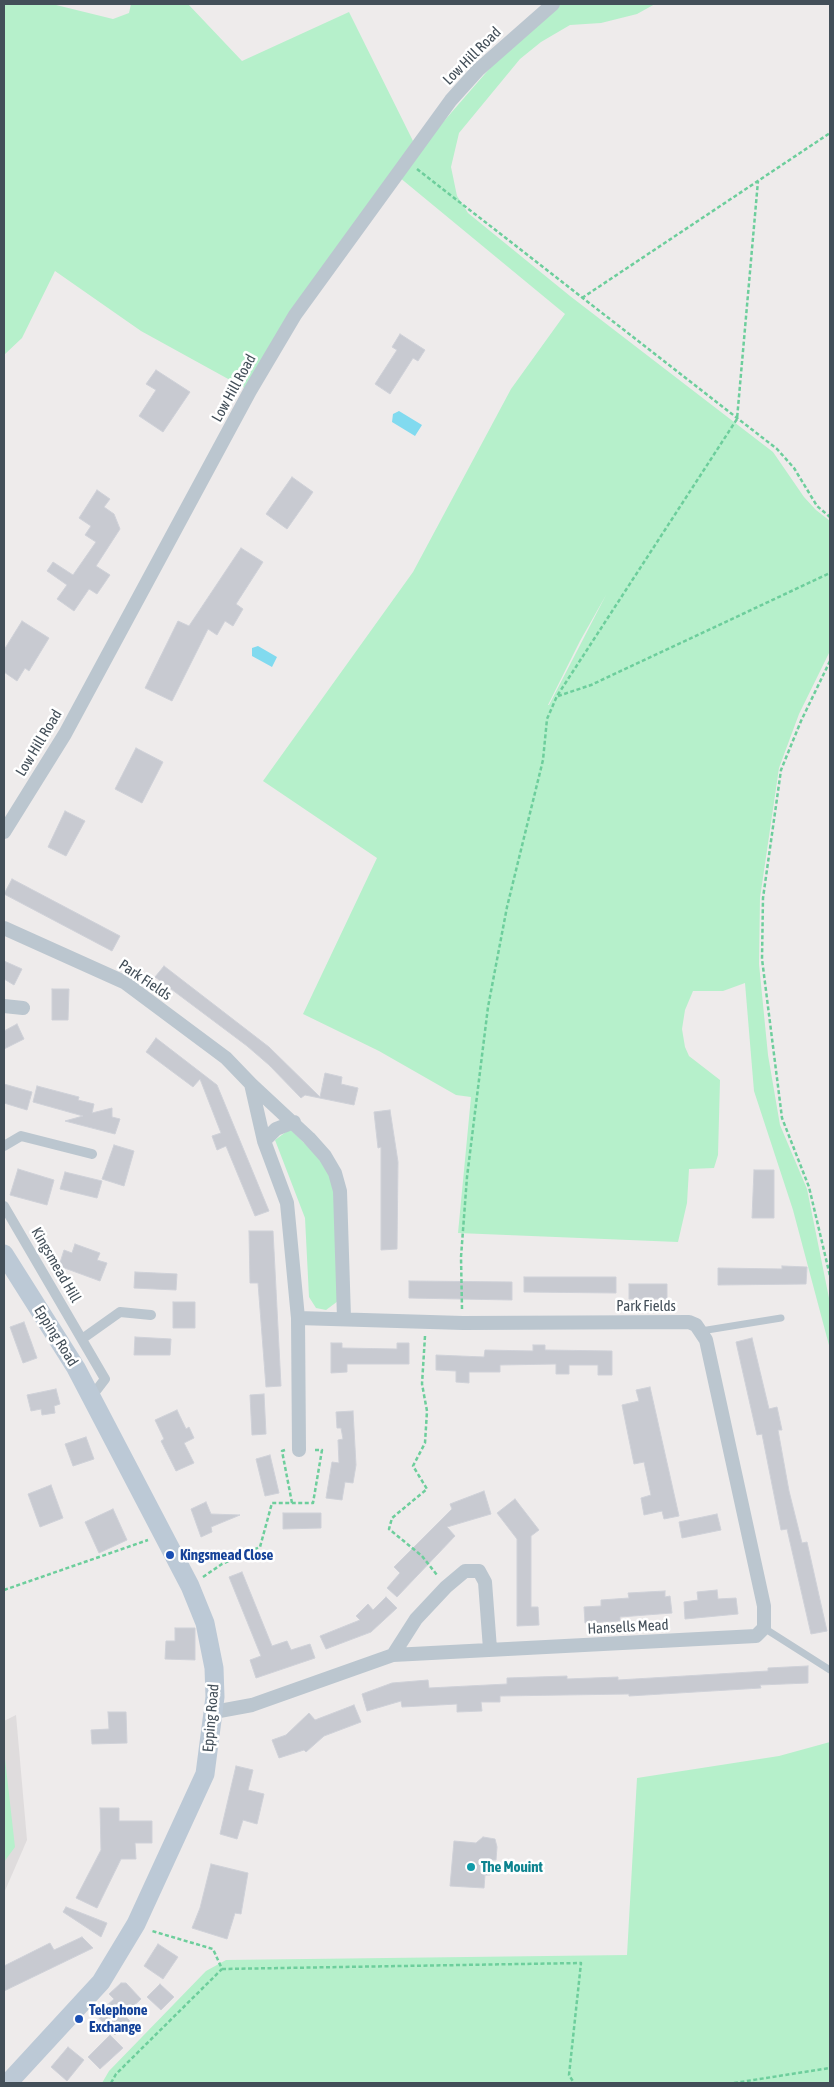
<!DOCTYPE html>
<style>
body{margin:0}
#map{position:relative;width:834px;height:2087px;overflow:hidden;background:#eeebeb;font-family:"Asap Condensed",sans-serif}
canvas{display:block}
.frame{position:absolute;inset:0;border:5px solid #434f59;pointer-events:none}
</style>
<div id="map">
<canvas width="834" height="2087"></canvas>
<div class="frame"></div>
</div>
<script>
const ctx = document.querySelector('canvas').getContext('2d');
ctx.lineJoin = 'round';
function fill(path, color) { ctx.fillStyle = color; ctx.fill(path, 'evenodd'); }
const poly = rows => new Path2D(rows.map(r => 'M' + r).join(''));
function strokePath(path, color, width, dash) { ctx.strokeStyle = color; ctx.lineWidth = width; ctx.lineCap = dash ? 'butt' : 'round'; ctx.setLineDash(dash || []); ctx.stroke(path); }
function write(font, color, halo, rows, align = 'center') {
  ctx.font = font + ' "Asap Condensed",sans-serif'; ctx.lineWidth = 5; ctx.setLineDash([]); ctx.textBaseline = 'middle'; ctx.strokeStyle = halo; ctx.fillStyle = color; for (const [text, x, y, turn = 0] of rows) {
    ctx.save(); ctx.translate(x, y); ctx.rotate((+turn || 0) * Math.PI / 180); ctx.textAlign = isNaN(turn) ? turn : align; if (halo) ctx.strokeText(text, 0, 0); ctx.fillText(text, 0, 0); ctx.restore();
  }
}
const education = poly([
 [16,1715,27,1840,4,1893,4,1721]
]);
const green = poly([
 [4,4,52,4,113,19,129,13,131,4,188,4,242,61,349,12,413,141,250,391,141,331,55,271,22,338,4,355],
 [560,4,655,4,637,14,601,23,570,25,541,42,520,59,459,133,451,167,457,196,468,213,570,296,773,452,804,497,816,510,830,521,830,651,799,714,779,768,760,898,759,964,768,1055,780,1125,807,1189,830,1303,830,1349,793,1210,754,1091,745,983,723,991,693,991,685,1010,682,1029,685,1047,689,1056,720,1080,718,1155,714,1168,689,1169,687,1203,678,1242,458,1233,471,1097,456,1095,379,1051,303,1014,377,858,263,781,413,572,511,389,565,314,399,177,418,151,497,60],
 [606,595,549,705,548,705,580,641],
 [290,1129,335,1173,338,1301,326,1310,316,1308,309,1297,305,1218,275,1140],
 [830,1742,830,2083,102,2083,109,2071,206,1971,226,1960,627,1955,637,1778,779,1756],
 [4,1750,15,1847,4,1862]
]);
const water = poly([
 [399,411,422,425,415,436,392,422,393,414],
 [258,646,277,657,272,667,252,656,252,648]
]);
const building = poly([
 [400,334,425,350,418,361,413,358,390,394,375,384,397,350,392,347,400,334],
 [156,370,190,392,163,432,139,416,156,390,146,384,156,370],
 [292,477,313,492,287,529,266,514,292,477],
 [97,490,110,499,104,507,114,514,120,529,96,566,110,575,97,594,89,589,74,611,57,599,67,585,47,571,53,562,73,575,96,542,85,535,91,526,79,518,97,490],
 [241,548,263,562,236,604,243,609,233,626,225,621,217,635,208,629,172,701,145,688,178,621,189,626,241,548],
 [22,621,49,638,29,671,25,668,17,681,4,672,4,650,22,621],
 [136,748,163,762,142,803,115,789,136,748],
 [65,811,85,821,66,856,48,847,65,811],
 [12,879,120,936,112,951,4,894,12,879],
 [4,961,22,969,14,985,4,979,4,961],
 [164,966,269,1047,320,1097,325,1073,342,1077,341,1084,358,1088,354,1105,305,1095,301,1098,269,1065,247,1046,155,977,164,966],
 [52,989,69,989,68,1020,52,1020,52,989],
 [17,1024,24,1039,4,1049,4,1031,17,1024],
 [156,1038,217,1085,269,1211,255,1216,226,1146,217,1150,212,1136,221,1133,200,1079,193,1087,146,1052,156,1038],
 [4,1084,32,1092,27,1110,4,1103,4,1084],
 [37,1086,79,1097,78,1100,94,1104,92,1113,112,1108,112,1117,120,1119,115,1134,65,1121,83,1116,33,1102,37,1086],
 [390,1110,398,1162,397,1249,381,1250,381,1147,378,1148,374,1112,390,1110],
 [114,1145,134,1151,124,1186,102,1179,114,1145],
 [18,1169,54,1180,47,1205,10,1195,18,1169],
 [754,1170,774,1170,774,1218,752,1218,754,1170],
 [65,1172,102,1181,97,1198,60,1189,65,1172],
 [249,1231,273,1231,281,1386,266,1387,258,1283,250,1283,249,1231],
 [75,1244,100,1253,97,1260,107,1263,100,1281,59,1266,64,1250,72,1253,75,1244],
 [782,1266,807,1267,806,1284,718,1285,718,1268,782,1269,782,1266],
 [135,1272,177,1274,176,1290,134,1288,135,1272],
 [524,1277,616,1277,616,1293,524,1292,524,1277],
 [409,1281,512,1282,512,1300,409,1298,409,1281],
 [629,1284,667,1284,667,1299,629,1299,629,1284],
 [173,1302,195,1302,195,1328,173,1328,173,1302],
 [24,1322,37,1358,23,1363,10,1327,24,1322],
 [135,1337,171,1339,170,1355,134,1355,135,1337],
 [752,1338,769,1409,777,1407,782,1430,778,1430,789,1491,802,1543,807,1542,827,1631,811,1634,787,1529,781,1530,762,1434,757,1435,736,1342,752,1338],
 [331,1343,342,1343,342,1348,397,1349,397,1343,409,1343,409,1364,347,1364,347,1372,331,1373,331,1343],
 [533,1345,545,1345,545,1350,612,1351,612,1375,598,1375,598,1365,569,1365,569,1374,556,1374,556,1364,500,1365,500,1372,469,1372,469,1383,456,1382,456,1371,436,1370,436,1355,484,1357,485,1350,533,1351,533,1345],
 [650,1387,679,1516,664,1519,662,1511,644,1515,641,1498,651,1495,644,1462,634,1464,622,1405,639,1401,636,1390,650,1387],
 [56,1389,60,1404,54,1406,55,1413,42,1415,41,1409,31,1411,27,1395,56,1389],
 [264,1394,266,1434,252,1435,250,1395,264,1394],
 [177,1410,186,1429,189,1427,194,1438,184,1443,194,1463,176,1471,161,1441,164,1439,155,1420,177,1410],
 [353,1411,356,1465,353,1483,345,1482,342,1500,326,1498,332,1462,339,1463,338,1440,343,1439,341,1428,337,1428,336,1412,353,1411],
 [86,1437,94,1459,73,1466,65,1444,86,1437],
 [270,1455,279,1493,265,1496,256,1459,270,1455],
 [51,1485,63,1518,40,1527,28,1494,51,1485],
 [484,1491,491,1514,447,1527,455,1536,397,1597,387,1588,400,1573,394,1567,452,1509,450,1504,484,1491],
 [515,1499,539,1530,531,1536,531,1607,538,1607,539,1625,517,1626,517,1539,497,1513,515,1499],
 [206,1502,211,1514,240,1515,211,1527,212,1532,201,1537,191,1509,206,1502],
 [113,1509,127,1540,99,1553,85,1522,113,1509],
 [283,1513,321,1513,321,1528,283,1529,283,1513],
 [717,1514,721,1530,682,1538,679,1522,717,1514],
 [242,1572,272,1646,287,1641,291,1650,310,1644,315,1658,256,1678,250,1660,261,1656,229,1577,242,1572],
 [717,1590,718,1599,736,1598,738,1614,685,1619,684,1602,698,1600,697,1592,717,1590],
 [665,1591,665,1597,670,1596,672,1613,620,1617,620,1621,585,1623,584,1607,601,1606,601,1600,629,1598,628,1593,665,1591],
 [386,1597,397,1608,371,1632,326,1649,320,1636,360,1620,356,1616,368,1604,373,1610,386,1597],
 [175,1628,195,1628,195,1660,165,1659,166,1641,175,1641,175,1628],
 [808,1666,808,1683,760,1685,761,1688,629,1696,629,1694,500,1696,500,1702,481,1702,482,1711,457,1712,457,1704,402,1707,401,1701,367,1711,362,1694,392,1683,428,1680,429,1688,507,1684,507,1678,567,1676,567,1679,618,1677,618,1680,768,1671,768,1668,808,1666],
 [354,1705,361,1722,324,1736,306,1752,304,1750,279,1758,272,1740,286,1735,309,1713,315,1720,354,1705],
 [108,1712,126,1712,127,1743,92,1744,91,1730,109,1729,108,1712],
 [236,1766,253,1770,248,1790,264,1794,257,1824,243,1820,237,1839,220,1834,236,1766],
 [100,1808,119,1808,119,1821,152,1821,152,1843,135,1843,136,1859,121,1859,97,1908,76,1898,101,1850,100,1808],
 [483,1837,495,1839,497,1847,496,1860,491,1860,490,1875,485,1875,484,1888,450,1886,454,1841,476,1843,483,1837],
 [211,1864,248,1873,241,1914,235,1913,227,1939,192,1928,200,1908,211,1864],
 [66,1907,107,1923,101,1937,63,1912,66,1907],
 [82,1937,93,1948,4,1991,4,1966,50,1943,54,1950,82,1937],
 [158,1944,178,1957,163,1979,144,1966,158,1944],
 [121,1983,126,1983,141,1999,124,2015,130,2021,115,2035,96,2015,114,1999,109,1994,121,1983],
 [160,1984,174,1997,161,2010,147,1997,160,1984],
 [110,2035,123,2048,100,2069,88,2057,110,2035],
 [68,2047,84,2060,67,2081,51,2067,68,2047]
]);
const path = poly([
 [417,169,777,449,794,468,817,506,830,517],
 [582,298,830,133],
 [830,661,801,721,781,770,763,898,762,959,782,1118,809,1187,830,1276],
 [558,696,591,685,830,573],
 [462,1309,461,1257,467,1177,488,1007,507,907,543,760,547,719,557,696,737,419,758,181],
 [425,1336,422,1384,427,1411,425,1443,413,1466,427,1489,392,1518,389,1529,422,1556,437,1575],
 [285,1450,282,1451,292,1503],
 [203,1577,222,1564,260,1547,272,1503,313,1503,322,1450,313,1450],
 [4,1590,148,1540],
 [222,1969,581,1963,569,2075,574,2083],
 [111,2083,116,2074,222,1969,213,1949,152,1931],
 [734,2083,830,2068]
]);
const service = poly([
 [701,1331,781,1318],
 [764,1628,830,1670]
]);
const pedestrian = poly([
 [4,1146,21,1136,92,1154],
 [4,1206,105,1379,92,1396],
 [82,1339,120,1312,151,1315]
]);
const minor = poly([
 [4,832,65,734,250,391,295,315,451,100,478,70,553,4],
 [4,928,124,982,226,1058,251,1084,264,1141,287,1203,298,1318,299,1450],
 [4,1006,23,1008],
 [251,1084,309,1138,325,1156,335,1173,340,1191,344,1318],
 [264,1141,276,1129,294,1122],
 [393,1655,416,1619,446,1587,465,1571,479,1571,485,1582,490,1649],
 [214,1712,252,1705,393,1655,756,1636,764,1628,764,1606,706,1340,696,1325,689,1322,463,1323,298,1318]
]);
const secondary = poly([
 [4,1254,76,1368,190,1586,205,1623,214,1668,215,1697,205,1774,136,1924,101,1982,8,2083]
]);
const markers = [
 [170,1555,5,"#1a4fb4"],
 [471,1867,5,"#0f9aa8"],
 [79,2019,5,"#1a4fb4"]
];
const streetNames = [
 ["Low Hill Road",472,56,-45],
 ["Low Hill Road",234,388,-61],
 ["Low Hill Road",39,743,-59],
 ["Park Fields",145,980,34],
 ["Kingsmead Hill",56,1265,60],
 ["Park Fields",646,1306],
 ["Epping Road",56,1336,58],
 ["Hansells Mead",628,1627,-3],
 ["Epping Road",211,1718,-85]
];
const transitNames = [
 ["Kingsmead Close",180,1555],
 ["Telephone",89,2010],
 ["Exchange",89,2027]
];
const cultureNames = [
 ["The Mouint",481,1867]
];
fill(education, '#dfdcdd');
fill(green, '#b6f0cb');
fill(water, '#81daef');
fill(building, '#c8cad1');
strokePath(building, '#cfd1d8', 1);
strokePath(path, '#6dce9c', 2.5, [4, 2.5]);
strokePath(service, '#bbc6cf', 7);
strokePath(pedestrian, '#bbc6cf', 10);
strokePath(minor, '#bbc6cf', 14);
strokePath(secondary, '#bcc9d6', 19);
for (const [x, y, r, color] of markers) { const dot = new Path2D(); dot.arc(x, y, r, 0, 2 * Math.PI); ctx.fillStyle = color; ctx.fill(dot); strokePath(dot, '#fff', 2); }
write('15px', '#434f59', '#fff', streetNames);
write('bold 15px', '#164399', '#fff', transitNames, 'left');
write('bold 15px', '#0d838f', '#fff', cultureNames, 'left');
</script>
